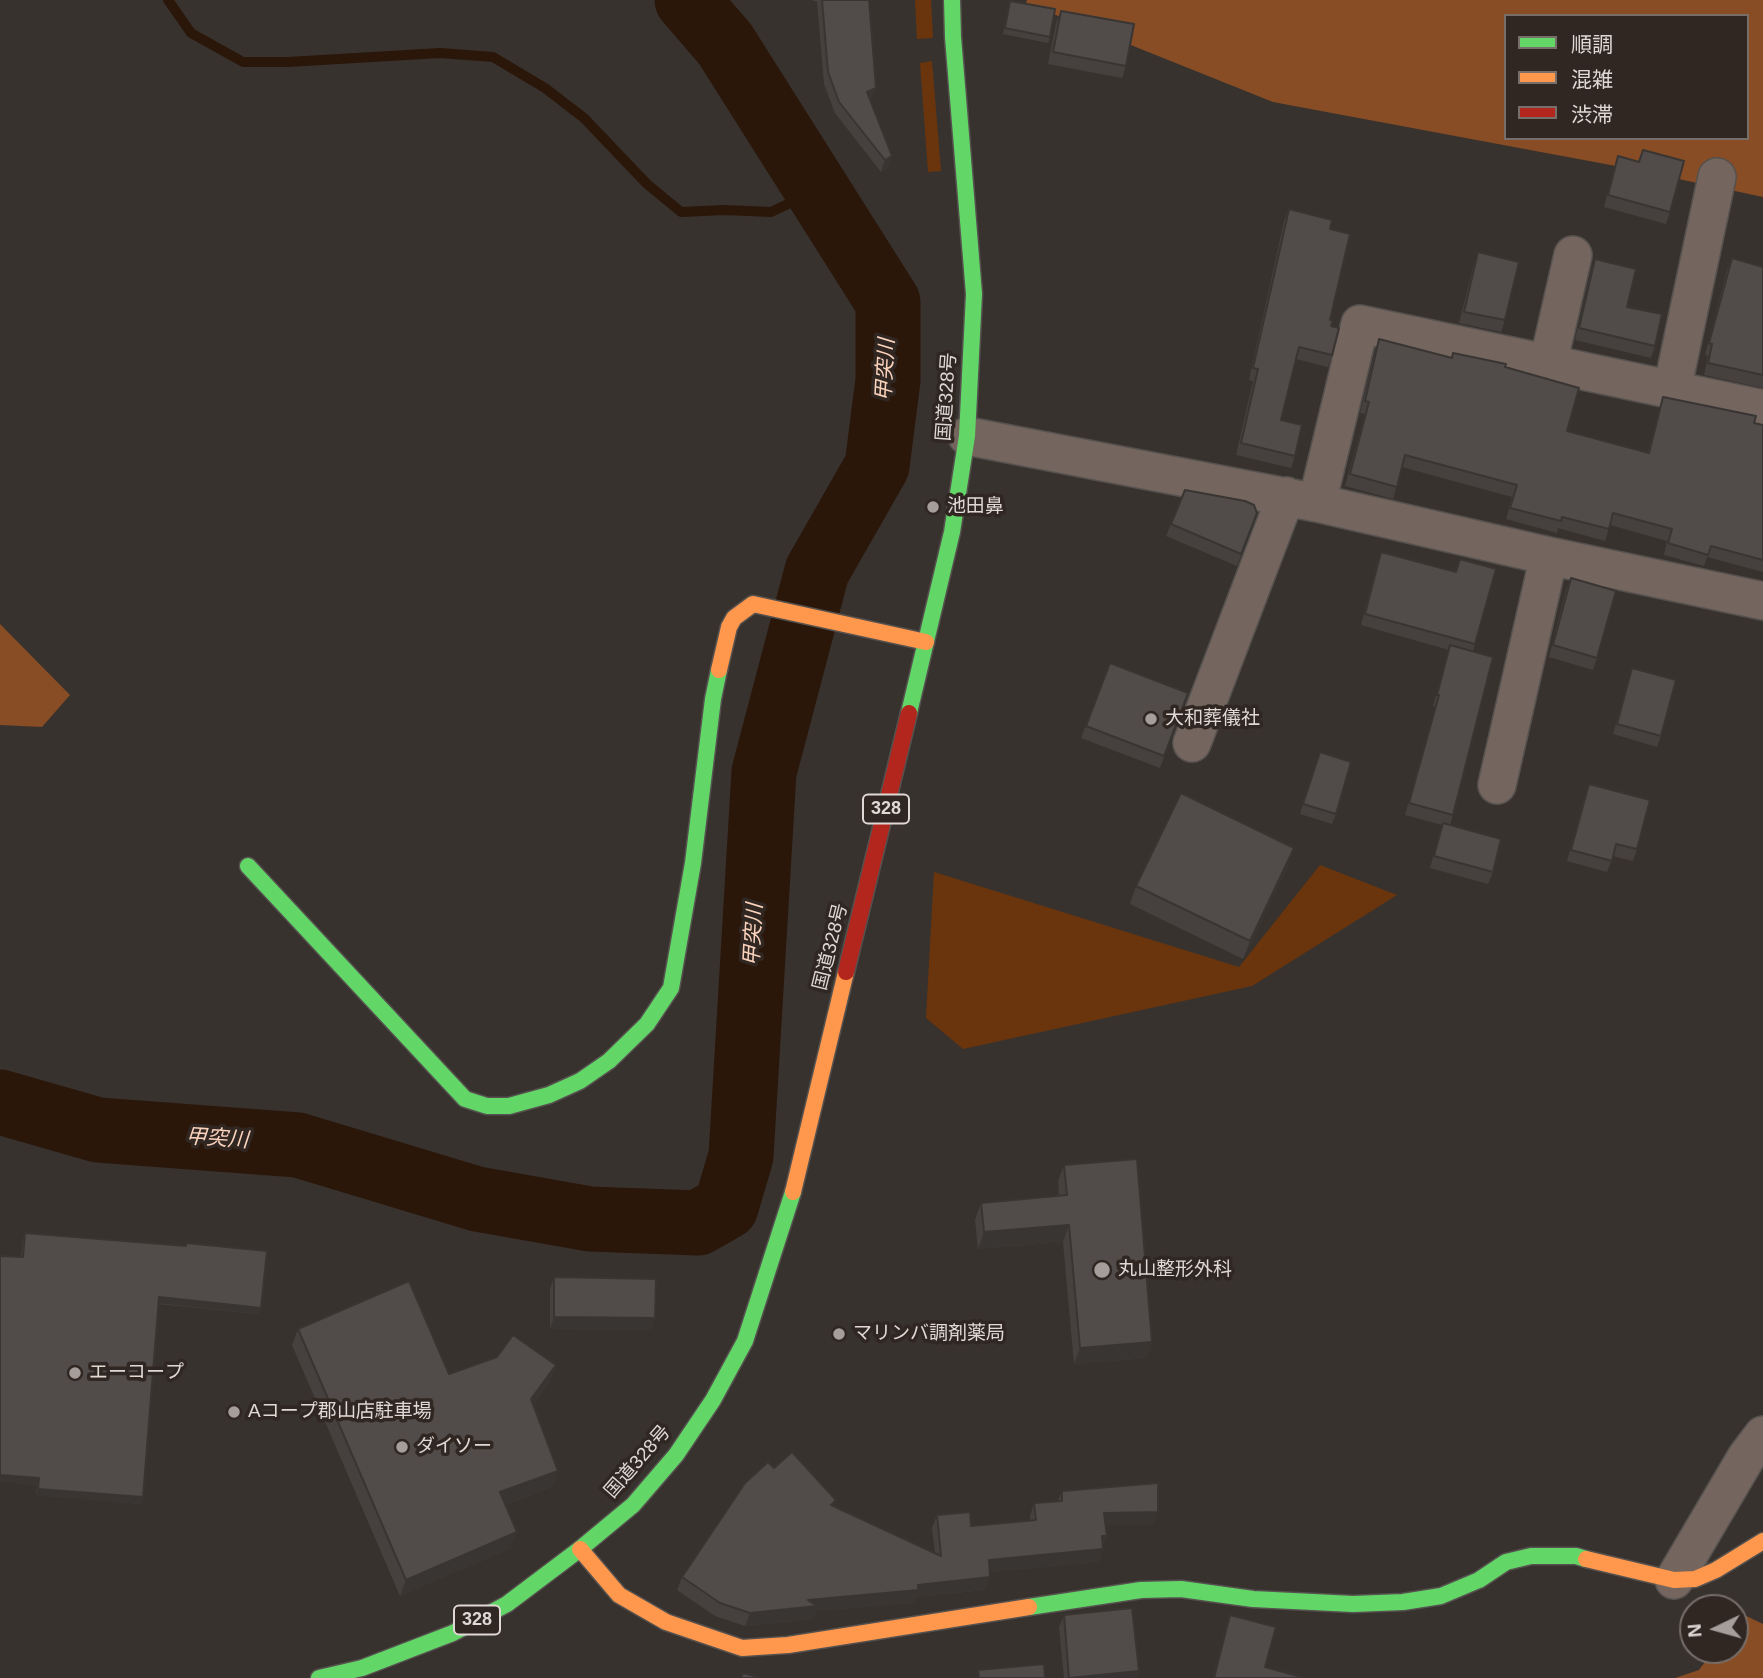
<!DOCTYPE html>
<meta charset="utf-8">
<style>
body{margin:0}
#map{position:relative;width:1763px;height:1678px;overflow:hidden;background:#38322f;font-family:Arial,"Noto Sans JP",sans-serif}
canvas{display:block}
.legend{position:absolute;left:1504px;top:14px;width:245px;height:126px;box-sizing:border-box;background:#312722;border:2px solid #776e69;margin:0;padding:9px 12px;list-style:none;font-size:21px;color:#dfd8d4}
.legend li{display:flex;align-items:center;gap:14px;height:35px}
.legend b{width:35px;border:2px solid #776e69}
.north{position:absolute;left:1679px;top:1594px;width:70px;height:70px;box-sizing:border-box;background:#312722;border:2px solid #776e69;border-radius:50%;rotate:265deg;font-size:19px;font-weight:700;line-height:28px;text-align:center;color:#dfd8d4}
.north::after{content:'';display:block;margin:auto;width:24px;height:32px;background:#a59e9a;clip-path:polygon(50% 0,100% 100%,50% 72%,0 100%)}
</style>
<div id="map">
<canvas width="1763" height="1678"></canvas>
<ul class="legend">
<li><b style="height:9px;background:#63d668"></b>順調</li>
<li><b style="height:9px;background:#ff974d"></b>混雑</li>
<li><b style="height:9px;background:#b3261e"></b>渋滞</li>
</ul>
<div class="north">N</div>
</div>
<script>
const ctx = document.querySelector('canvas').getContext('2d');
ctx.lineJoin = 'round';
function fill(path, color) { ctx.fillStyle = color; ctx.fill(path, 'evenodd'); }
const poly = rows => new Path2D(rows.map(r => 'M' + r).join(''));
function strokePath(path, color, width, dash) { ctx.strokeStyle = color; ctx.lineWidth = width; ctx.lineCap = dash ? 'butt' : 'round'; ctx.setLineDash(dash || []); ctx.stroke(path); }
function write(font, color, halo, rows, align = 'center') {
  ctx.font = font + ' Arial,"Noto Sans JP",sans-serif'; ctx.lineWidth = 7; ctx.setLineDash([]); ctx.textBaseline = 'middle'; ctx.strokeStyle = halo; ctx.fillStyle = color; for (const [text, x, y, turn = 0] of rows) {
    ctx.save(); ctx.translate(x, y); ctx.rotate((+turn || 0) * Math.PI / 180); ctx.textAlign = isNaN(turn) ? turn : align; if (halo) ctx.strokeText(text, 0, 0); ctx.fillText(text, 0, 0); ctx.restore();
  }
}
const green = poly([
 [915,0,931,0,933,38,917,39],
 [932,61,941,171,928,172,920,63],
 [1320,865,1397,895,1252,986,963,1049,926,1018,934,872,1239,967]
]);
const forest = poly([
 [1027,0,1763,0,1763,197,1632,169,1273,102,1026,3],
 [1506,16,1747,16,1747,138,1506,138],
 [0,624,70,695,42,727,0,725],
 [1742,1614,1763,1624,1763,1678,1675,1678,1699,1670,1714,1650,1735,1650,1735,1623]
]);
const stream = poly([
 [168,0,191,33,243,62,288,62,440,53,493,57,545,88,584,118,647,184,681,212,725,210,771,212,818,190]
]);
const river = poly([
 [0,1102,98,1130,298,1145,477,1199,590,1219,698,1223,726,1207,741,1156,764,772,817,571,877,466,888,380,888,302,725,44,687,0]
]);
const street = poly([
 [1548,364,1573,255],
 [1672,390,1717,177],
 [967,436,1317,503,1549,556,1763,601],
 [1317,503,1360,324,1763,409],
 [1192,743,1286,496],
 [1497,785,1549,556],
 [1674,1580,1747,1456,1763,1435]
]);
const fast = poly([
 [909,713,952,532,967,436,974,294,953,37,952,0],
 [248,866,465,1099,487,1106,509,1106,549,1095,580,1081,609,1061,647,1024,671,988,693,863,713,699,719,670],
 [1029,1607,1141,1590,1181,1589,1253,1599,1353,1604,1403,1602,1441,1596,1479,1580,1506,1562,1531,1556,1576,1556,1586,1559],
 [319,1678,362,1668,453,1633,507,1604,580,1549,633,1505,676,1455,713,1400,745,1341,793,1192]
]);
const slow = poly([
 [719,670,729,627,734,618,753,604,926,642],
 [793,1192,846,972],
 [580,1549,619,1595,666,1622,742,1648,788,1645,1029,1607],
 [1586,1559,1674,1580,1695,1579,1716,1570,1763,1541]
]);
const jam = poly([
 [846,972,909,713]
]);
const wall = poly([
 [813,0,869,0,871,99,870,100,888,168,881,172,835,113,824,84,817,1,813,1],
 [1010,1,1050,37,1048,43,1003,34],
 [1061,11,1126,66,1122,78,1048,64,1056,23],
 [1643,150,1670,212,1666,224,1604,207,1614,168,1618,156,1638,162],
 [1289,209,1330,229,1330,320,1332,355,1328,367,1296,359,1281,420,1295,456,1291,468,1236,455,1253,381,1249,380,1284,221],
 [1478,252,1505,320,1501,332,1459,323,1474,264],
 [1732,258,1763,267,1763,388,1704,375,1708,356,1705,355,1727,270],
 [1595,259,1655,346,1651,358,1575,340,1591,271],
 [1379,339,1451,358,1453,353,1505,367,1567,431,1648,452,1663,397,1763,425,1763,572,1707,557,1704,566,1664,555,1667,541,1610,525,1605,541,1558,528,1557,533,1506,519,1512,497,1402,467,1393,499,1345,486,1365,414,1360,413,1375,351],
 [1257,513,1237,566,1166,536,1171,524],
 [1381,552,1455,572,1460,559,1475,644,1473,651,1453,815,1450,825,1493,872,1488,884,1430,868,1442,825,1405,815,1435,707,1433,706,1449,650,1361,625,1377,564],
 [1571,578,1597,658,1593,670,1549,657,1566,590],
 [1110,663,1188,693,1160,768,1081,738],
 [1632,668,1661,736,1657,747,1613,734],
 [1316,762,1336,814,1332,824,1300,814],
 [1589,784,1637,849,1633,861,1613,856,1607,872,1567,861,1585,795],
 [1288,866,1243,959,1130,904,1136,886],
 [1064,1165,1152,1342,1146,1358,1074,1364,1063,1242,978,1249,975,1220,981,1203,1059,1196,1058,1181],
 [25,1233,261,1308,258,1314,158,1304,143,1497,141,1504,36,1495,37,1485,0,1482,0,1255,21,1257,23,1240],
 [554,1277,651,1330,550,1329,550,1289],
 [298,1329,449,1374,550,1382,533,1405,558,1471,552,1487,505,1505,511,1548,400,1596,292,1345],
 [774,1468,834,1506,935,1553,932,1528,937,1515,971,1526,1030,1521,1030,1516,1034,1503,1058,1501,1062,1491,1153,1525,1106,1525,1103,1549,1099,1562,990,1572,986,1590,915,1597,913,1603,816,1611,813,1619,745,1626,715,1616,677,1590,682,1577],
 [1064,1615,1139,1671,1136,1678,1064,1678,1059,1627],
 [1230,1615,1265,1667,1305,1678,1213,1678,1226,1627]
]);
const shadedWall = poly([
 [876,88,871,99,862,103,867,92],
 [892,156,888,168,881,172,885,160],
 [1294,848,1288,866,1243,959,1250,941],
 [1069,1225,1063,1242,978,1249,984,1232],
 [159,1297,261,1308,258,1314,156,1303],
 [554,1317,655,1318,651,1330,550,1329],
 [1152,1342,1146,1358,1074,1364,1080,1348],
 [556,1365,550,1382,525,1416,531,1399],
 [558,1471,552,1487,494,1509,500,1492],
 [0,1475,39,1478,37,1485,0,1482],
 [38,1489,143,1497,141,1504,36,1495],
 [1158,1512,1153,1525,1099,1525,1104,1513],
 [517,1532,511,1548,400,1596,406,1580],
 [1102,1536,1107,1536,1102,1549],
 [1103,1549,1099,1562,984,1573,989,1560],
 [990,1577,986,1590,915,1597,913,1603,816,1611,813,1619,745,1626,750,1613,808,1600,918,1585],
 [1139,1671,1136,1678,1069,1678]
]);
const building = poly([
 [822,0,869,0,876,88,867,92,892,156,885,160,839,102,828,72,822,0],
 [1010,1,1055,9,1050,37,1005,28,1010,1],
 [1061,11,1134,24,1126,66,1053,52,1061,11],
 [1643,150,1684,161,1670,212,1608,195,1618,156,1639,162,1643,150],
 [1289,209,1332,220,1330,229,1350,234,1330,320,1333,320,1331,326,1339,328,1332,355,1299,347,1281,420,1302,425,1295,456,1241,443,1258,369,1253,368,1289,209],
 [1478,252,1519,262,1505,320,1464,312,1478,252],
 [1732,258,1763,267,1763,375,1708,363,1712,344,1709,343,1732,258],
 [1595,259,1636,269,1627,307,1662,314,1655,346,1579,328,1595,259],
 [1379,339,1452,358,1453,353,1506,364,1505,367,1579,388,1567,431,1649,453,1663,397,1756,416,1754,423,1763,425,1763,560,1711,546,1708,555,1668,543,1672,529,1613,513,1609,529,1562,517,1561,521,1510,508,1517,485,1405,455,1397,487,1350,474,1369,402,1365,401,1379,339],
 [1185,490,1245,501,1254,505,1257,513,1241,554,1171,524,1185,490],
 [1381,552,1456,572,1460,559,1496,569,1475,644,1365,614,1381,552],
 [1571,578,1616,591,1597,658,1553,645,1571,578],
 [1450,645,1493,657,1453,815,1409,803,1439,695,1437,695,1450,645],
 [1110,663,1188,693,1164,756,1086,726,1110,663],
 [1632,668,1676,680,1661,736,1617,724,1632,668],
 [1320,752,1351,762,1336,814,1303,804,1320,752],
 [1589,784,1650,800,1637,849,1616,844,1612,861,1571,850,1589,784],
 [1181,793,1294,848,1250,941,1136,886,1181,793],
 [1443,823,1501,839,1493,872,1434,856,1443,823],
 [1137,1159,1152,1342,1080,1348,1069,1225,984,1232,981,1203,1067,1195,1064,1165,1137,1159],
 [25,1233,186,1246,186,1243,267,1251,261,1308,159,1297,143,1497,38,1489,39,1478,0,1475,0,1256,23,1257,25,1233],
 [554,1277,656,1279,655,1318,554,1317,554,1277],
 [409,1281,449,1374,497,1357,513,1335,556,1365,531,1399,558,1471,500,1492,517,1532,406,1580,298,1329,409,1281],
 [792,1452,836,1500,831,1505,941,1556,937,1515,970,1512,971,1526,1036,1520,1034,1503,1062,1501,1062,1491,1158,1483,1158,1512,1104,1513,1107,1536,1102,1536,1103,1549,989,1560,990,1577,918,1585,918,1590,808,1600,817,1606,750,1613,720,1603,682,1577,745,1483,768,1462,774,1468,792,1452],
 [1132,1608,1139,1671,1069,1678,1064,1615,1132,1608],
 [1230,1615,1276,1627,1265,1667,1305,1678,1214,1678,1230,1615],
 [1044,1664,1045,1678,979,1678,978,1670,1044,1664],
 [743,1673,762,1678,741,1678,743,1673]
]);
const markers = [
 [933,507,7,"#a59e9a"],
 [1151,719,7,"#a59e9a"],
 [1102,1270,9,"#a59e9a"],
 [839,1334,7,"#a59e9a"],
 [75,1373,7,"#a59e9a"],
 [234,1412,7,"#a59e9a"],
 [402,1447,7,"#a59e9a"]
];
const shields = [
 [886,809,46],
 [477,1620,46]
];
const shieldNames = [
 ["328",886,809],
 ["328",477,1620]
];
const streetNames = [
 ["国道328号",947,397,-86],
 ["国道328号",831,947,-76],
 ["国道328号",638,1462,-49]
];
const poiNames = [
 ["池田鼻",947,507],
 ["大和葬儀社",1165,719],
 ["丸山整形外科",1118,1270],
 ["マリンバ調剤薬局",853,1334],
 ["エーコープ",89,1373],
 ["Aコープ郡山店駐車場",248,1412],
 ["ダイソー",416,1447]
];
const waterNames = [
 ["甲突川",886,370,-87],
 ["甲突川",754,935,-87],
 ["甲突川",217,1139,4]
];
fill(green, '#6a350c');
fill(forest, '#884d25');
strokePath(stream, '#2a170a', 10);
strokePath(river, '#2a170a', 65);
strokePath(street, '#55514e', 40);
strokePath(fast, '#55514e', 19);
strokePath(slow, '#55514e', 19);
strokePath(jam, '#55514e', 19);
strokePath(street, '#74665e', 37);
strokePath(fast, '#63d668', 16);
strokePath(slow, '#ff974d', 16);
strokePath(jam, '#b3261e', 16);
fill(wall, '#46413f');
fill(shadedWall, '#393533');
fill(building, '#514c49');
strokePath(building, '#393533', 2);
for (const [x, y, r, color] of markers) { const dot = new Path2D(); dot.arc(x, y, r, 0, 2 * Math.PI); ctx.fillStyle = color; ctx.fill(dot); strokePath(dot, '#312722', 2.5); }
for (const [x, y, w] of shields) { const box = new Path2D(); box.roundRect(x - w / 2, y - 14.5, w, 29, 5); ctx.fillStyle = '#312722'; ctx.fill(box); strokePath(box, '#dfd8d4', 2); }
write('bold 18px', '#dfd8d4', null, shieldNames);
write('19px', '#dfd8d4', '#312722', streetNames);
write('19px', '#dfd8d4', '#312722', poiNames, 'left');
write('italic 21px', '#fbd3bc', '#312722', waterNames);
</script>
